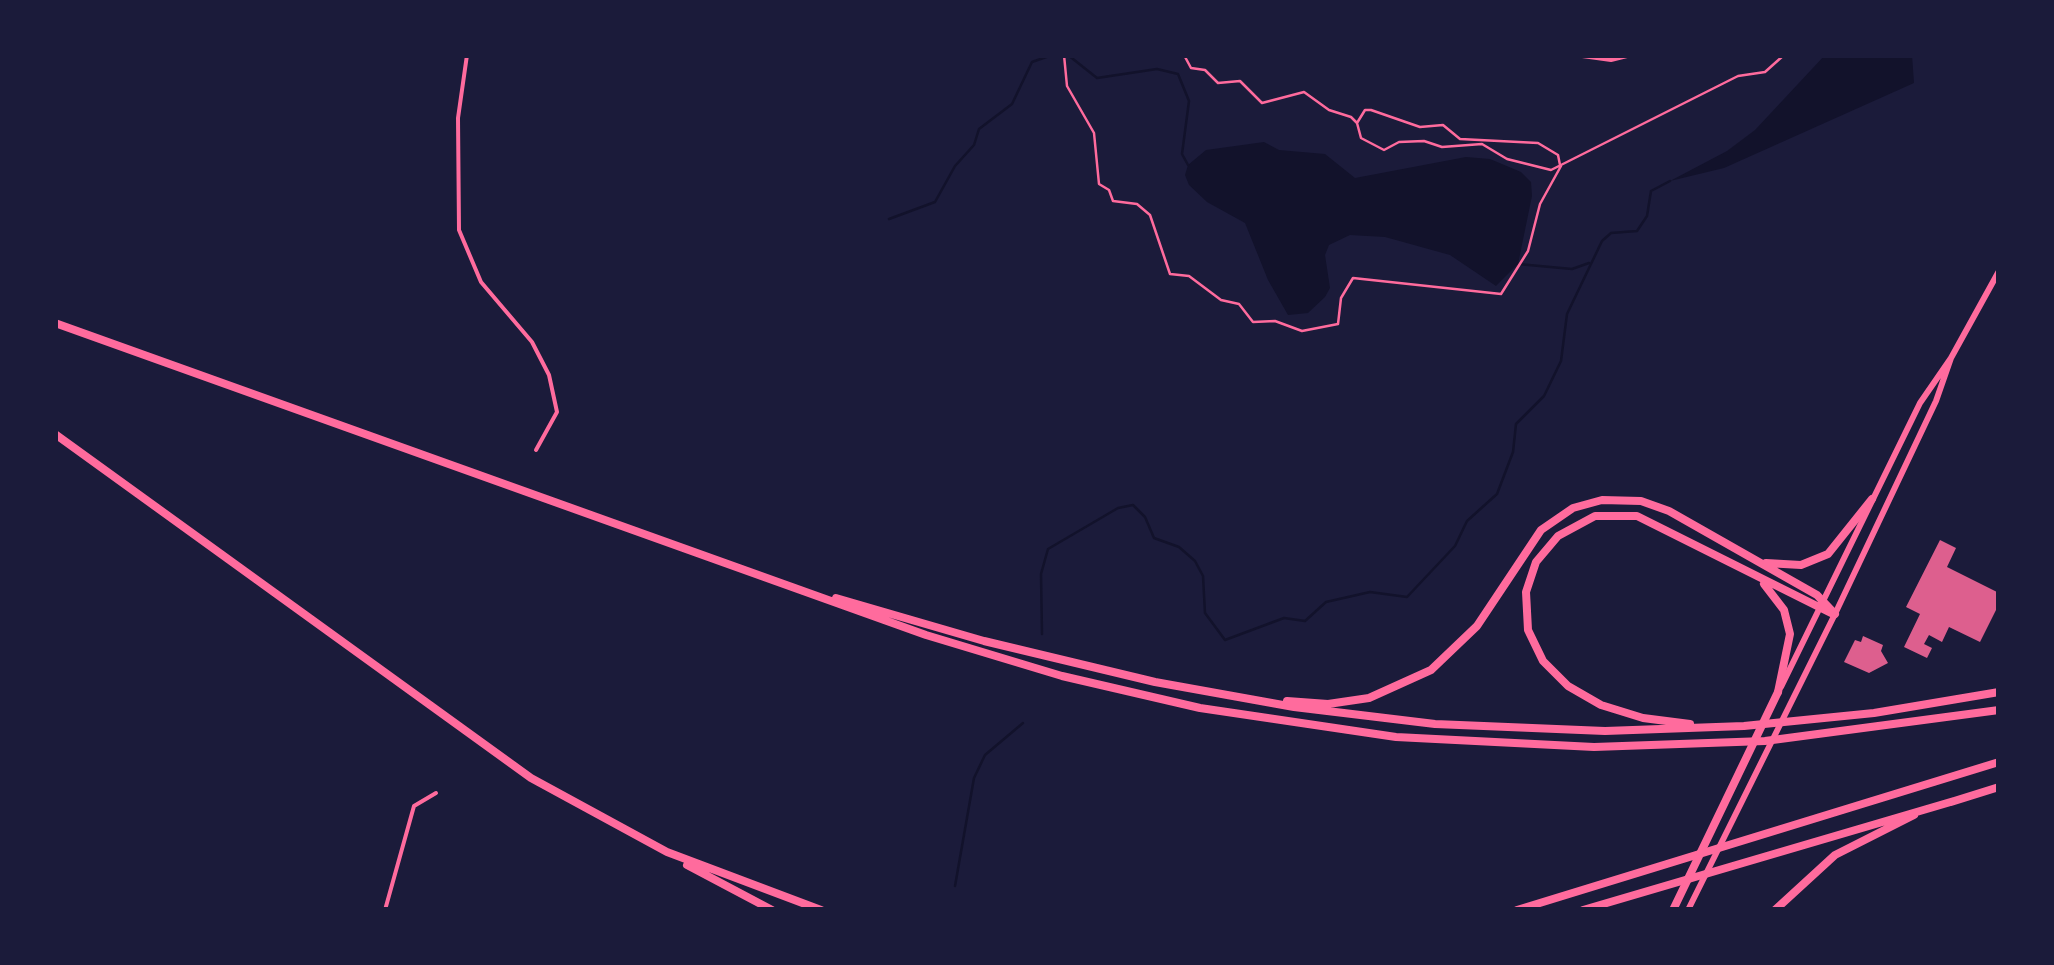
<!DOCTYPE html>
<style>
body{margin:0}
#map{position:relative;width:2054px;height:965px;overflow:hidden;background:#1b1b3a;font-family:Montserrat,sans-serif}
canvas{display:block}
.frame{position:absolute;inset:0;border:58px solid #1b1b3a;pointer-events:none}
</style>
<div id="map">
<canvas width="2054" height="965"></canvas>
<div class="frame"></div>
</div>
<script>
const ctx = document.querySelector('canvas').getContext('2d');
ctx.lineJoin = 'round';
function fill(path, color) { ctx.fillStyle = color; ctx.fill(path, 'evenodd'); }
const poly = rows => new Path2D(rows.map(r => 'M' + r).join(''));
function strokePath(path, color, width, dash) { ctx.strokeStyle = color; ctx.lineWidth = width; ctx.lineCap = dash ? 'butt' : 'round'; ctx.setLineDash(dash || []); ctx.stroke(path); }
const water = poly([
 [1825,55,1912,55,1914,83,1724,168,1670,181,1727,151,1755,130],
 [1264,142,1279,150,1325,154,1355,178,1466,157,1490,159,1521,172,1531,182,1532,196,1518,264,1496,286,1450,255,1385,237,1350,235,1329,245,1325,255,1330,288,1325,297,1308,313,1288,315,1268,280,1245,223,1207,202,1189,185,1185,175,1188,165,1206,150]
]);
const stream = poly([
 [1068,55,1097,78,1157,69,1178,74,1189,101,1182,154,1188,165],
 [889,219,935,202,955,166,974,145,979,129,1012,104,1032,62,1052,55],
 [1518,264,1572,269,1589,263],
 [1042,634,1041,574,1048,549,1118,508,1133,505,1145,517,1154,538,1179,547,1195,561,1203,576,1205,613,1225,640,1284,618,1305,621,1326,602,1370,592,1407,597,1455,546,1467,521,1497,494,1513,452,1516,424,1544,396,1561,361,1567,314,1602,241,1611,233,1637,231,1647,216,1651,191,1670,181],
 [955,886,974,778,985,755,1023,723]
]);
const building = poly([
 [1940,540,1956,548,1947,567,1999,593,1999,604,1980,642,1949,627,1942,642,1929,635,1924,644,1932,648,1927,658,1904,647,1920,614,1906,607],
 [1863,636,1883,645,1881,651,1888,663,1869,673,1844,662,1855,640,1861,642]
]);
const path = poly([
 [1064,55,1067,86,1094,133,1099,184,1109,190,1113,201,1137,204,1150,215,1170,274,1189,276,1221,300,1239,304,1253,322,1275,321,1302,331,1338,324,1341,298,1353,278,1501,294,1528,251,1540,204,1561,166],
 [1184,55,1191,68,1205,70,1218,83,1240,81,1262,103,1304,92,1329,110,1351,117,1357,123,1361,138,1384,150,1399,142,1424,141,1442,147,1482,144,1507,159,1551,170,1738,76,1765,72,1784,55],
 [1357,123,1365,110,1371,110,1420,127,1443,125,1460,139,1538,143,1558,155,1560,165]
]);
const minor = poly([
 [467,55,458,118,459,230,481,282,532,342,549,375,557,412,536,450],
 [1575,55,1611,60,1631,55],
 [385,910,414,806,436,793]
]);
const secondary = poly([
 [1781,687,1920,403,1951,358,1999,271],
 [1688,910,1835,614,1936,401,1951,358]
]);
const trunk = poly([
 [1673,910,1778,692]
]);
const motorway = poly([
 [55,323,926,635,1062,676,1200,708,1396,737,1594,747,1765,741,1999,710],
 [55,434,531,778,667,852,821,910],
 [1766,563,1801,565,1828,554,1872,499],
 [1764,584,1784,610,1790,634,1778,692],
 [836,598,984,641,1155,682,1294,707,1435,724,1605,731,1744,726,1874,713,1999,692],
 [1287,701,1328,704,1369,698,1431,670,1477,626,1541,530,1573,508,1602,500,1641,501,1669,511,1817,595,1835,614],
 [1690,724,1643,718,1601,705,1568,686,1543,661,1528,630,1526,592,1536,562,1558,536,1595,516,1637,516,1831,613],
 [1951,802,1999,787],
 [687,865,772,910],
 [1517,910,1999,762],
 [1583,910,1954,801],
 [1775,910,1835,855,1914,815]
]);
fill(water, '#12122b');
strokePath(stream, '#12122b', 2.5);
fill(building, '#dd5f8e');
strokePath(path, '#ff6b9d', 2.5);
strokePath(minor, '#ff6b9d', 4);
strokePath(secondary, '#ff6b9d', 6);
strokePath(trunk, '#ff6b9d', 8);
strokePath(motorway, '#ff6b9d', 8);
</script>
